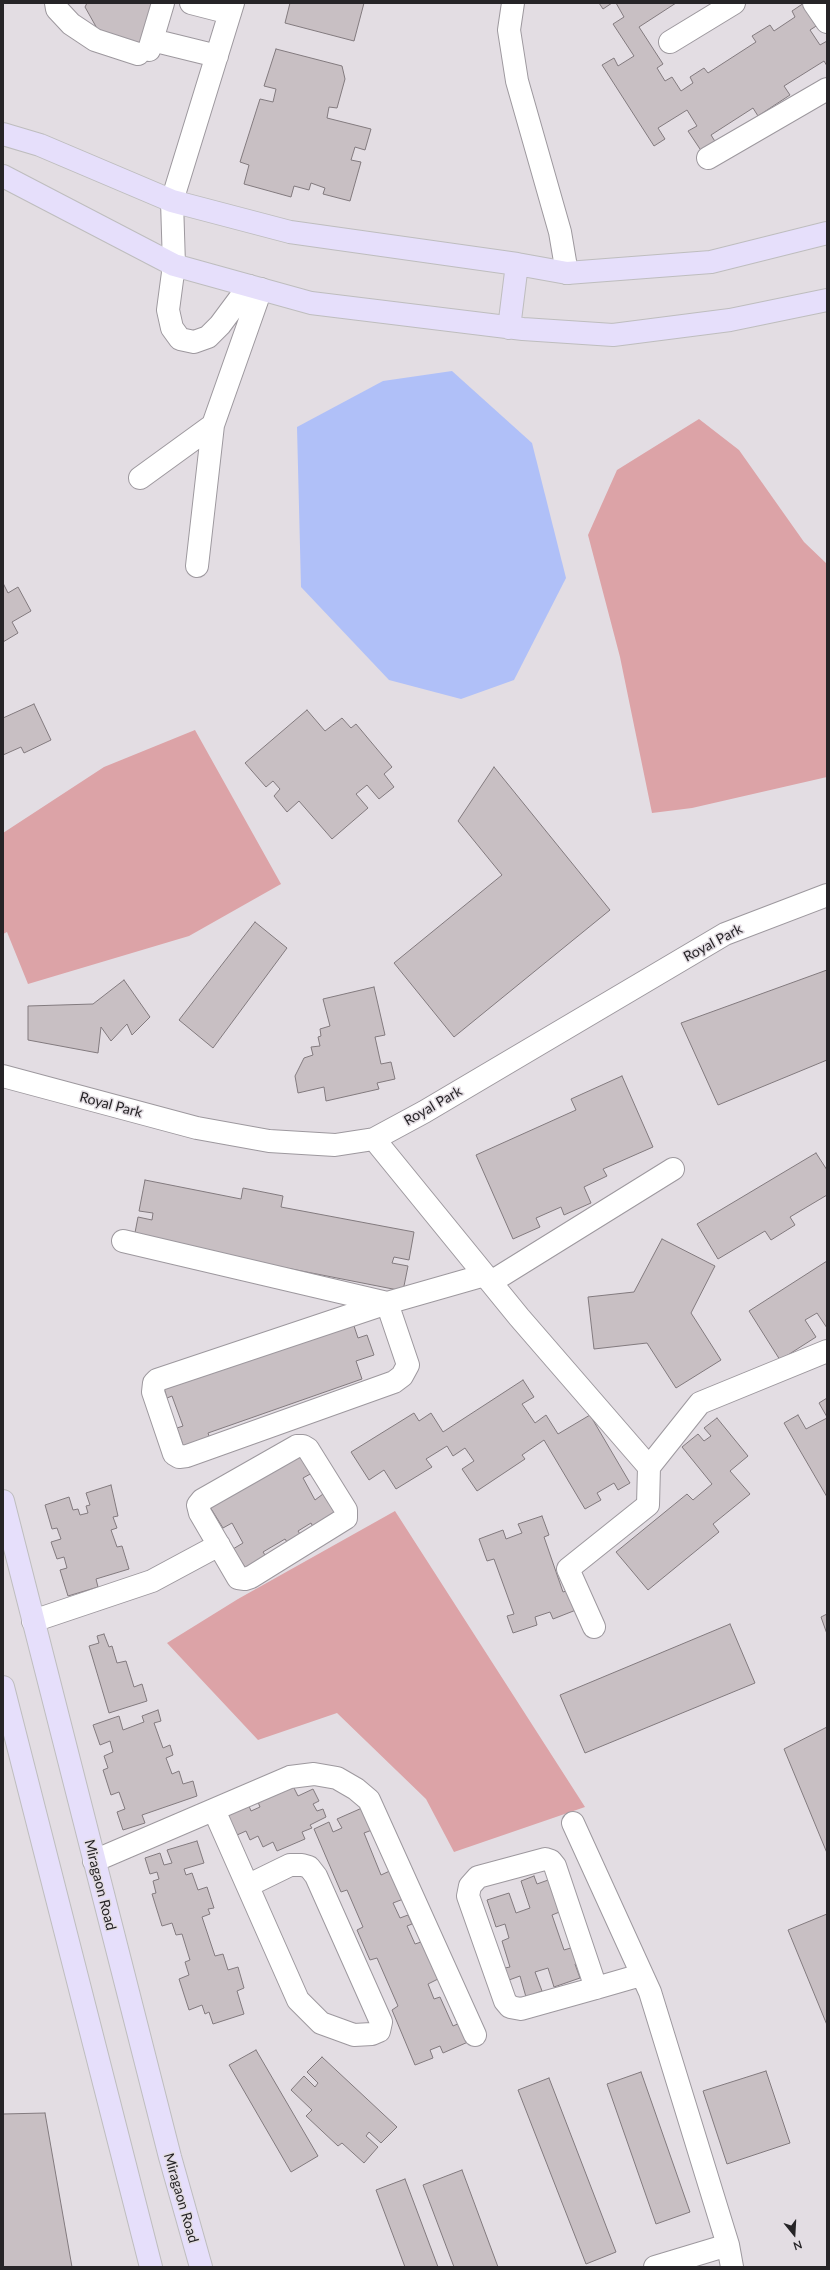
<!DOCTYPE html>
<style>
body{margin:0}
#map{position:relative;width:830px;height:2270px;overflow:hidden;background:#e3dde3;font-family:Lato,sans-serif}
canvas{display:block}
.frame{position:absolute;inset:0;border:4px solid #262427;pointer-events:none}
.north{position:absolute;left:774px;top:2214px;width:40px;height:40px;-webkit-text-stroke:3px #e3dde3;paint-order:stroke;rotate:162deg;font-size:11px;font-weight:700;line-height:16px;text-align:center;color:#262427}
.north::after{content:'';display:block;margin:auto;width:14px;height:18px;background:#262427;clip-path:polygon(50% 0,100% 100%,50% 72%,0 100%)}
</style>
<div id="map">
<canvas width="830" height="2270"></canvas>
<div class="frame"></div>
<div class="north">N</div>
</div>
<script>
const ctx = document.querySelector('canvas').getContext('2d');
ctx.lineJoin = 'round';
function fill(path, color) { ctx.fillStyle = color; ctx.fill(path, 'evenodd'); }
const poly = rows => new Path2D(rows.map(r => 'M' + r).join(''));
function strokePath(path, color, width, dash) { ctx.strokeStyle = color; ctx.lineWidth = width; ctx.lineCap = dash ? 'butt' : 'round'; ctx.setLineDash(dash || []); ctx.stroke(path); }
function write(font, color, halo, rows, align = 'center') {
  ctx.font = font + ' Lato,sans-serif'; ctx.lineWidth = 3; ctx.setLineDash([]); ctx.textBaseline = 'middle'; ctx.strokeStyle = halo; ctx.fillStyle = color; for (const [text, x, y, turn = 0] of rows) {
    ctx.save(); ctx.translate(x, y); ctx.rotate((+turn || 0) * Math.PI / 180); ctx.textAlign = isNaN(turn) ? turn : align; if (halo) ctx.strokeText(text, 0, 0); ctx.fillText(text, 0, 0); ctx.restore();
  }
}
const green = poly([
 [699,419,739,450,804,542,827,564,827,777,692,808,652,813,620,657,588,535,617,470],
 [195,730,281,884,189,936,28,984,7,932,3,934,3,833,104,767],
 [395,1511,585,1807,454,1852,426,1799,337,1713,258,1740,167,1643,238,1599]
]);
const water = poly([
 [452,371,532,443,566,578,514,680,461,699,389,680,301,587,297,427,383,381]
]);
const building = poly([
 [87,3,155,3,141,46,99,32,85,7,87,3],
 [290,3,364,3,354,41,285,23,290,3],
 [599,3,612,3,603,9,599,3],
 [616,3,676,3,639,27,663,64,657,68,665,81,672,77,681,91,693,83,690,77,704,68,708,73,756,42,752,36,770,25,774,31,795,17,792,11,804,3,821,23,810,30,820,45,827,41,827,66,824,61,784,86,790,95,758,116,753,108,711,135,716,143,702,152,688,131,697,126,687,110,658,128,665,139,654,146,602,65,614,58,618,66,634,56,613,24,624,17,616,3],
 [276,49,342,66,345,79,337,108,329,107,327,118,371,129,365,150,355,147,351,160,361,162,350,201,323,194,325,188,311,183,309,190,294,186,291,197,244,184,249,165,240,162,260,99,273,102,276,89,264,86,276,49],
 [3,583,8,593,18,587,31,611,12,622,18,633,3,642,3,583],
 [34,704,51,740,24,753,21,747,3,755,3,718,34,704],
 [307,710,325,731,342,718,351,728,356,724,392,767,384,774,394,787,379,799,367,785,356,794,368,808,332,839,299,801,287,812,274,796,280,789,273,781,266,787,245,763,307,710],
 [494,767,610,910,454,1037,394,963,502,875,458,821,494,767],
 [255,922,287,948,213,1048,179,1020,255,922],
 [827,970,827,1060,718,1105,681,1023,827,970],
 [124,980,150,1017,132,1035,127,1024,111,1041,101,1027,98,1053,28,1040,28,1006,93,1004,124,980],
 [374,987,385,1035,375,1037,381,1064,391,1062,395,1079,377,1083,379,1089,326,1101,324,1087,298,1093,295,1076,304,1058,313,1055,311,1047,320,1046,318,1037,321,1036,320,1029,330,1026,323,999,374,987],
 [622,1076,653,1147,603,1169,607,1176,584,1187,591,1203,564,1215,561,1207,536,1218,540,1227,513,1239,476,1155,576,1110,571,1099,622,1076],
 [816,1153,827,1170,827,1195,790,1217,795,1225,771,1240,765,1231,718,1259,697,1224,816,1153],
 [145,1180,241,1199,243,1188,283,1196,281,1207,414,1232,409,1260,394,1257,392,1263,408,1266,403,1291,134,1238,138,1217,152,1220,153,1213,139,1211,145,1180],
 [662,1239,715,1266,691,1313,721,1360,676,1388,647,1343,594,1349,588,1297,634,1292,662,1239],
 [827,1261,827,1328,817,1313,805,1320,816,1337,780,1360,749,1311,827,1261],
 [352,1320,358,1338,367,1335,374,1355,356,1361,362,1379,208,1433,211,1442,185,1451,177,1428,183,1426,172,1396,167,1398,163,1385,352,1320],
 [523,1380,534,1397,522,1404,535,1423,546,1415,558,1434,590,1415,630,1483,618,1490,614,1483,597,1493,601,1500,585,1509,544,1440,522,1455,525,1459,477,1491,462,1469,474,1461,465,1448,453,1456,447,1446,426,1459,432,1467,396,1489,384,1470,369,1480,351,1452,414,1413,419,1421,431,1413,443,1432,523,1380],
 [827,1398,827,1417,819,1403,827,1398],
 [798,1415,806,1429,827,1418,827,1497,784,1423,798,1415],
 [717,1418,748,1456,730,1471,750,1494,713,1524,719,1532,648,1590,616,1552,687,1494,693,1500,712,1484,682,1447,698,1434,704,1441,711,1436,704,1428,717,1418],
 [300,1453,312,1473,303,1478,315,1500,323,1494,337,1516,314,1529,311,1523,298,1531,302,1537,289,1545,285,1539,263,1552,267,1558,247,1570,233,1549,243,1543,232,1523,223,1528,210,1507,300,1453],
 [111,1485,118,1516,113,1517,117,1528,111,1530,117,1547,122,1546,129,1569,96,1579,98,1587,68,1596,60,1570,67,1568,64,1557,57,1559,51,1542,61,1539,57,1528,52,1529,45,1505,69,1497,73,1510,78,1509,80,1515,88,1513,86,1506,90,1505,86,1493,111,1485],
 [542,1516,549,1535,544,1537,563,1592,569,1590,576,1610,553,1619,550,1612,535,1617,537,1625,513,1633,507,1616,514,1614,494,1559,487,1561,479,1539,503,1530,506,1539,522,1533,518,1524,542,1516],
 [827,1614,827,1634,821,1617,827,1614],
 [730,1624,755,1683,585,1753,560,1695,730,1624],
 [104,1634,109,1647,112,1646,117,1663,126,1661,134,1687,142,1684,147,1701,109,1713,89,1646,99,1643,97,1636,104,1634],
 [158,1710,161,1721,154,1723,163,1748,170,1745,173,1755,166,1758,172,1774,179,1771,183,1784,193,1781,197,1796,142,1815,145,1823,123,1830,117,1812,125,1809,119,1792,111,1795,103,1770,108,1768,104,1756,113,1752,110,1741,100,1745,93,1725,119,1716,123,1730,144,1722,142,1716,158,1710],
 [827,1727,827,1853,784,1749,827,1727],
 [293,1786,298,1796,313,1789,319,1801,313,1804,317,1811,323,1809,326,1817,310,1825,312,1828,302,1832,305,1839,277,1851,273,1842,263,1847,258,1836,250,1840,246,1831,237,1835,228,1815,249,1806,251,1811,260,1807,258,1802,293,1786],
 [362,1808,372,1830,364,1833,381,1875,394,1869,406,1898,393,1903,400,1918,408,1915,412,1924,407,1926,415,1944,424,1941,440,1978,428,1984,434,1999,440,1997,453,2026,460,2023,468,2042,443,2053,440,2046,430,2050,433,2058,415,2065,392,2010,398,2006,377,1958,370,1960,357,1930,363,1927,347,1890,341,1892,314,1829,329,1822,333,1832,342,1828,337,1819,362,1808],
 [197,1841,204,1863,184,1869,186,1875,192,1873,198,1890,207,1887,214,1908,208,1909,210,1914,202,1917,215,1956,223,1954,228,1970,238,1967,244,1988,237,1991,244,2014,213,2024,209,2012,205,2014,202,2005,189,2010,179,1979,189,1975,185,1962,190,1960,182,1934,176,1935,172,1923,162,1926,152,1894,156,1893,153,1881,159,1879,157,1872,150,1874,145,1858,160,1853,164,1865,172,1863,167,1850,197,1841],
 [534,1876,537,1884,551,1879,562,1911,552,1915,564,1950,574,1947,580,1962,575,1964,580,1978,554,1987,548,1968,535,1972,542,1991,526,1997,520,1976,509,1980,505,1968,510,1967,502,1941,509,1938,505,1924,496,1927,487,1900,509,1893,516,1913,530,1908,521,1881,534,1876],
 [827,1914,827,2025,788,1930,827,1914],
 [256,2050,318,2156,291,2172,229,2065,256,2050],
 [322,2057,397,2127,381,2143,369,2132,366,2136,378,2147,364,2163,342,2143,338,2146,306,2116,312,2110,291,2090,304,2076,315,2087,318,2083,307,2072,322,2057],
 [766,2071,790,2143,727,2164,703,2091,766,2071],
 [641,2072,690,2212,656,2224,607,2084,641,2072],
 [549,2078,616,2252,586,2264,518,2090,549,2078],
 [45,2113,72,2267,3,2267,3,2114,45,2113],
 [462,2170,498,2267,454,2267,423,2185,462,2170],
 [405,2179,438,2267,405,2267,376,2190,405,2179]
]);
const minor = poly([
 [56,3,57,9,71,24,95,40,138,54],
 [191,3,230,13],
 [233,3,172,201,174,265,168,310,172,328,180,339,194,342,208,337,220,325,249,286],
 [513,3,509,30,517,81,560,232,567,273],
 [814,3,827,22],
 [152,40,217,56],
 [670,42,734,3],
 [149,50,163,3],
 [708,158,827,89],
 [140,478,213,425,261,289],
 [197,566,213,425],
 [3,1076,197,1128,269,1141,335,1145,374,1139,424,1112,725,934,827,895],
 [374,1139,519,1317,649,1467,648,1505,568,1569,594,1627],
 [123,1241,387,1303,485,1275],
 [491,1282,673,1169],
 [387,1303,408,1365,402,1376,394,1382,187,1456,179,1457,174,1454,153,1392,154,1383,157,1380,387,1303],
 [297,1446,303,1446,308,1449,346,1510,346,1518,251,1577,245,1579,238,1578,200,1513,198,1505,202,1500,297,1446],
 [649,1467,700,1403,827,1351],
 [33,1621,152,1581,219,1545],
 [214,1810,298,2000,321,2023,354,2035,372,2034,379,2031,381,2022,316,1876,309,1867,302,1865,290,1865,249,1885],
 [573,1823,650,1992,728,2245,655,2267],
 [94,1861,290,1777,314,1774,337,1778,356,1789,369,1800,475,2035],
 [596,1988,555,1866,551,1861,545,1859,478,1877,470,1886,468,1896,505,2001,510,2007,521,2009,596,1988,641,1975],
 [728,2245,732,2267]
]);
const major = poly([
 [3,134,40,145,172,201,290,232,517,264,567,273,711,262,827,233],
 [3,176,174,265,311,303,523,329,613,335,730,320,827,300],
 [509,328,517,264],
 [3,1501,170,2157,201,2267],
 [3,1687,151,2267]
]);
const streetNames = [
 ["Royal Park",713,943,-28],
 ["Royal Park",111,1105,15],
 ["Royal Park",433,1106,-30],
 ["Miragaon Road",100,1885,76],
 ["Miragaon Road",181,2198,74]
];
fill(green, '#dca3a7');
fill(water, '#b0c0f8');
fill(building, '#c8bfc3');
strokePath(building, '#827a7e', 1);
strokePath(minor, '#9d989e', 24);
strokePath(major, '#bebdbe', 24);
strokePath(minor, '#fff', 22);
strokePath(major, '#e6dffb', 22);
write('14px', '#262427', '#e3dde3', streetNames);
</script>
